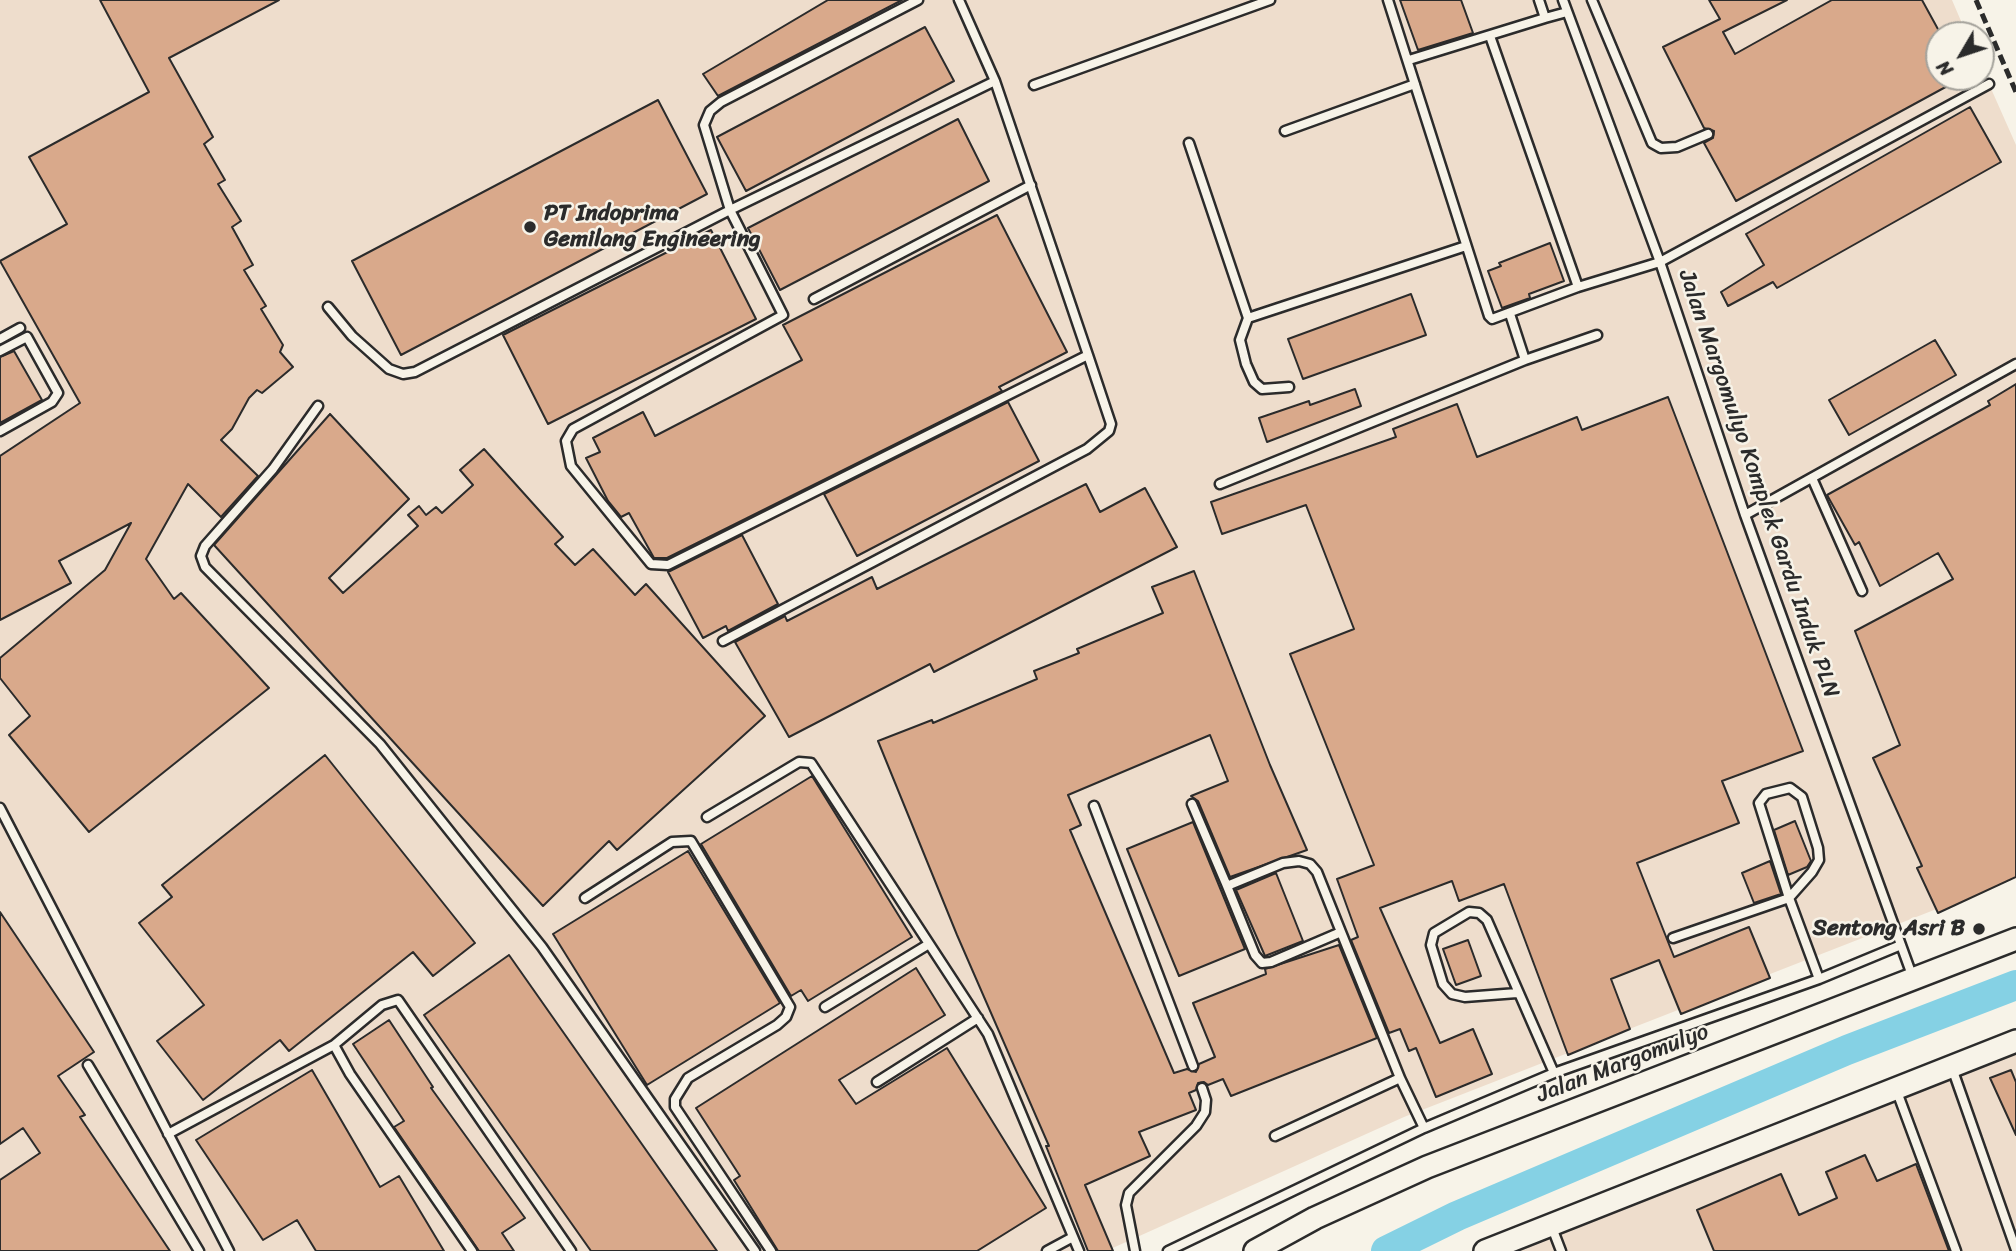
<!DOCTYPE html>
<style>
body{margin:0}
#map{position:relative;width:2016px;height:1251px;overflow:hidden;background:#f7f3e8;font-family:Sriracha,sans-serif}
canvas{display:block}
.north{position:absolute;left:1925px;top:21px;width:70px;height:70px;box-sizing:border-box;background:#f7f3e8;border:2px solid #a5a39c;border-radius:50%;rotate:231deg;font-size:19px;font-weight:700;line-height:28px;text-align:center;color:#2b2b2b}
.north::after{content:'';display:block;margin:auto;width:24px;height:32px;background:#2b2b2b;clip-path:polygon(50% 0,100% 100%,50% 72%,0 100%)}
</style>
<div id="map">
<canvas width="2016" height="1251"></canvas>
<div class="north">N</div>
</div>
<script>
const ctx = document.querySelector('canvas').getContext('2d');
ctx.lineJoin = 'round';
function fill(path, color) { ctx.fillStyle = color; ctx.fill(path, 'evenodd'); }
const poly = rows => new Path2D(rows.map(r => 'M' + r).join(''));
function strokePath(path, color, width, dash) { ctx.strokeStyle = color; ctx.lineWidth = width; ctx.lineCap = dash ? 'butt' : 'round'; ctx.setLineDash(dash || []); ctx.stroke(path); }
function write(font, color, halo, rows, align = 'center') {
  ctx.font = font + ' Sriracha,sans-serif'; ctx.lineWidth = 5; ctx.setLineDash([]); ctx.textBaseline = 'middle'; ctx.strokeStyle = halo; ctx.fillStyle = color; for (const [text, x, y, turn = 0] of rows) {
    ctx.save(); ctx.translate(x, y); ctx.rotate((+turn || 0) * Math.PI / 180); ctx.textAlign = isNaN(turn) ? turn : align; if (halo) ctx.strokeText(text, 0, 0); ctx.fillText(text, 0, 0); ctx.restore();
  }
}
const built = poly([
 [0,0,1952,0,1967,35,1939,35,1939,77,1981,77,1981,66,2016,145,2016,878,1404,1117,1106,1251,0,1251],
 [2016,1051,2016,1251,1514,1251]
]);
const river = poly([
 [1386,1251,1457,1216,1847,1050,2016,985]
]);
const building = poly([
 [100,0,279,0,169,58,213,137,204,144,225,180,218,184,241,221,232,227,253,265,244,270,266,306,261,309,283,345,280,352,293,367,262,393,257,390,249,398,232,429,221,440,258,476,221,517,188,484,146,559,174,599,181,593,269,688,89,832,9,735,30,716,0,678,0,658,105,570,131,523,59,561,71,583,0,620,0,456,80,403,0,261,67,224,29,157,149,92,100,0],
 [828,0,902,0,718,96,703,74,828,0],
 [1400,0,1461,0,1473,33,1418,50,1400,0],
 [1709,0,1787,0,1723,32,1735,54,1832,0,1922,0,1939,31,1939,77,1964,77,1736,201,1704,143,1713,138,1714,131,1704,128,1663,47,1720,19,1709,0],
 [925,27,954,81,746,191,717,137,925,27],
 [658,100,707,194,401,355,352,261,658,100],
 [1970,107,2001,162,1777,288,1773,282,1728,306,1721,292,1764,265,1746,234,1970,107],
 [958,119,989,181,780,290,748,228,958,119],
 [997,215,1067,352,999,387,1002,391,667,558,654,558,629,513,621,517,608,501,586,458,600,452,593,438,643,412,655,436,802,360,783,325,997,215],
 [711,230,756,319,548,424,503,335,711,230],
 [1550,243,1564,281,1529,294,1530,298,1502,308,1488,271,1501,266,1499,263,1550,243],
 [1411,294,1426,335,1303,379,1288,339,1411,294],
 [1935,340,1956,375,1849,435,1829,400,1935,340],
 [14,351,42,400,0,423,0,357,14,351],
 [2016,384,2016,877,1938,913,1917,868,1922,866,1873,758,1900,745,1855,631,1953,579,1938,553,1880,586,1859,542,1855,545,1827,495,1990,405,1988,401,2016,384],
 [1355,389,1361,406,1267,442,1259,418,1309,401,1310,405,1355,389],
 [1668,397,1803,751,1722,781,1739,823,1637,863,1674,957,1749,927,1770,978,1681,1014,1659,960,1611,979,1630,1029,1568,1055,1504,884,1459,901,1452,881,1380,908,1440,1043,1473,1029,1492,1074,1436,1097,1416,1048,1409,1051,1400,1029,1389,1033,1351,940,1358,937,1337,879,1374,865,1290,654,1354,629,1306,505,1222,534,1211,502,1396,437,1393,429,1457,404,1477,457,1577,417,1582,430,1668,397],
 [1008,402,1039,461,857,556,824,494,1008,402],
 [330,414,409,499,329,578,343,593,418,526,408,515,419,506,426,515,436,507,442,513,473,485,460,470,484,449,563,537,555,544,575,565,593,549,635,595,646,584,765,716,617,850,609,841,543,906,214,545,330,414],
 [1086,484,1100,512,1145,488,1177,547,934,672,930,664,789,737,735,642,785,616,787,621,872,577,877,589,1086,484],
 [742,535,778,604,728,631,726,626,703,638,668,572,742,535],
 [1194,571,1270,765,1307,850,1230,877,1198,801,1191,796,1228,781,1210,735,1068,795,1081,825,1070,830,1174,1073,1187,1069,1196,1072,1199,1064,1215,1057,1193,1003,1266,974,1265,969,1339,945,1377,1038,1231,1096,1223,1079,1208,1085,1204,1082,1198,1083,1196,1090,1189,1093,1196,1110,1139,1132,1150,1156,1085,1185,1113,1251,1088,1251,1046,1146,1049,1146,957,935,878,741,932,720,933,723,1037,679,1034,671,1079,653,1077,649,1163,613,1152,587,1194,571],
 [325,755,475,943,433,976,413,952,289,1051,280,1040,203,1100,157,1041,204,1005,139,923,172,897,162,885,325,755],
 [812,776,912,937,808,1001,801,990,791,996,701,844,812,776],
 [1795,821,1811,861,1807,867,1788,875,1774,830,1795,821],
 [1193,822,1245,949,1179,976,1127,849,1193,822],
 [688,851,780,1003,647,1085,553,934,688,851],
 [1770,861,1781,894,1754,903,1742,873,1770,861],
 [1276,873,1303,941,1265,956,1236,890,1276,873],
 [0,912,94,1052,58,1076,85,1115,80,1117,170,1251,0,1251,0,1180,40,1153,23,1128,0,1144,0,912],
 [1468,940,1481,976,1456,985,1443,949,1468,940],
 [509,955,717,1251,591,1251,424,1015,509,955],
 [916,968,945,1015,839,1080,856,1104,947,1048,1046,1208,977,1251,778,1251,734,1180,740,1176,696,1108,916,968],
 [389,1020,433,1087,431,1088,525,1218,502,1233,514,1251,479,1251,394,1127,404,1121,353,1044,389,1020],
 [312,1070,380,1187,399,1176,444,1251,316,1251,297,1220,263,1240,196,1140,312,1070],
 [2011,1070,2016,1082,2016,1135,1990,1078,2011,1070],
 [1865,1155,1877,1181,1916,1164,1949,1251,1714,1251,1697,1210,1781,1174,1799,1215,1837,1198,1826,1172,1865,1155]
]);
const lane = poly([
 [918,0,721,102,710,111,704,125,730,210,783,315,573,429,566,441,571,466,651,564,668,565,1088,355,995,81],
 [1388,0,1489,316,1492,319,1578,287,1660,262,1989,84],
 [1563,0,1660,262,1745,515,1913,978],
 [1592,0,1652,143,1661,148,1677,147,1708,134],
 [1545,18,1567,12],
 [1490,36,1578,287],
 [1409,60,1545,18,1539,0],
 [1034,85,1270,0],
 [1285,131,1415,84],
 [1189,143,1248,318,1240,340,1246,364,1254,382,1262,389,1289,387],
 [814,299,1031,185],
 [328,307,352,336,389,369,403,374,415,372,730,210,995,81,959,0],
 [1248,318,1466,246],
 [0,339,20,328],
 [0,351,27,337,58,393,52,402,0,431],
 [1525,360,1597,335],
 [318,406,273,469,205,546,201,556,205,567,380,744,542,947,755,1251],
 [1812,478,1862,591],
 [1220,484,1525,360,1510,314],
 [1745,515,2016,364],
 [723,641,1087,449,1109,431,1111,424,1088,355],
 [1192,804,1227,886],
 [1094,806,1193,1066],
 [0,808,229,1251],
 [707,817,799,762,811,763,988,1034,1079,1251],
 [585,898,672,842,691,841,790,1007,786,1017,777,1025,688,1078,675,1099,675,1107,771,1251],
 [1341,932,1271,962,1262,963,1255,955,1227,886,1283,863,1299,861,1310,864,1317,872,1341,932,1400,1078],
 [1673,938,1789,898,1812,872,1819,860,1818,848,1802,797,1790,788,1766,794,1759,803,1789,898,1819,979],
 [1517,993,1465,997,1452,994,1443,984,1431,945,1434,933,1469,912,1479,913,1487,920,1554,1073],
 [825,1007,929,944],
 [334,1045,350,1074,472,1251],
 [88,1065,199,1251],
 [1952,1068,2016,1250],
 [877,1082,978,1018],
 [1896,1089,1956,1251],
 [168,1134,334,1045,382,1005,398,1000,571,1251],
 [1275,1136,1400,1078,1424,1128],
 [1551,1225,1561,1251],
 [1047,1251,1073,1237],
 [1135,1251,1126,1205,1129,1193,1196,1126,1205,1112,1206,1100,1202,1088],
 [1168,1251,1424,1128,1554,1073,1819,979,1901,945]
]);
const secondary = poly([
 [1255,1251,1315,1218,1427,1167,2016,939],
 [1485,1251,2016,1041]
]);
const rail = poly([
 [1976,0,2016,92]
]);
const markers = [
 [530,227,7,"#2b2b2b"],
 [1979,929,7,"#2b2b2b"]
];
const poiNames = [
 ["PT Indoprima",544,214],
 ["Gemilang Engineering",544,240],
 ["Sentong Asri B",1965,929,"right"]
];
const streetNames = [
 ["Jalan Margomulyo Komplek Gardu Induk PLN",1758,484,71],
 ["Jalan Margomulyo",1623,1064,-21]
];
fill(built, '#edc');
strokePath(river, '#85d1e4', 30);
fill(building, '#d9a98b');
strokePath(building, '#2b2b2b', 2);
strokePath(lane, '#2b2b2b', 13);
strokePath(secondary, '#2b2b2b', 26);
strokePath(lane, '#f7f3e8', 8);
strokePath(secondary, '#f7f3e8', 21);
strokePath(rail, '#2b2b2b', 5, [10, 5]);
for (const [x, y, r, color] of markers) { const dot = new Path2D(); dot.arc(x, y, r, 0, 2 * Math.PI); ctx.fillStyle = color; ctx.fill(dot); strokePath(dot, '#f7f3e8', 2.5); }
write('bold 23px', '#2b2b2b', '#f7f3e8', poiNames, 'left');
write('23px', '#2b2b2b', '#f7f3e8', streetNames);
</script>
